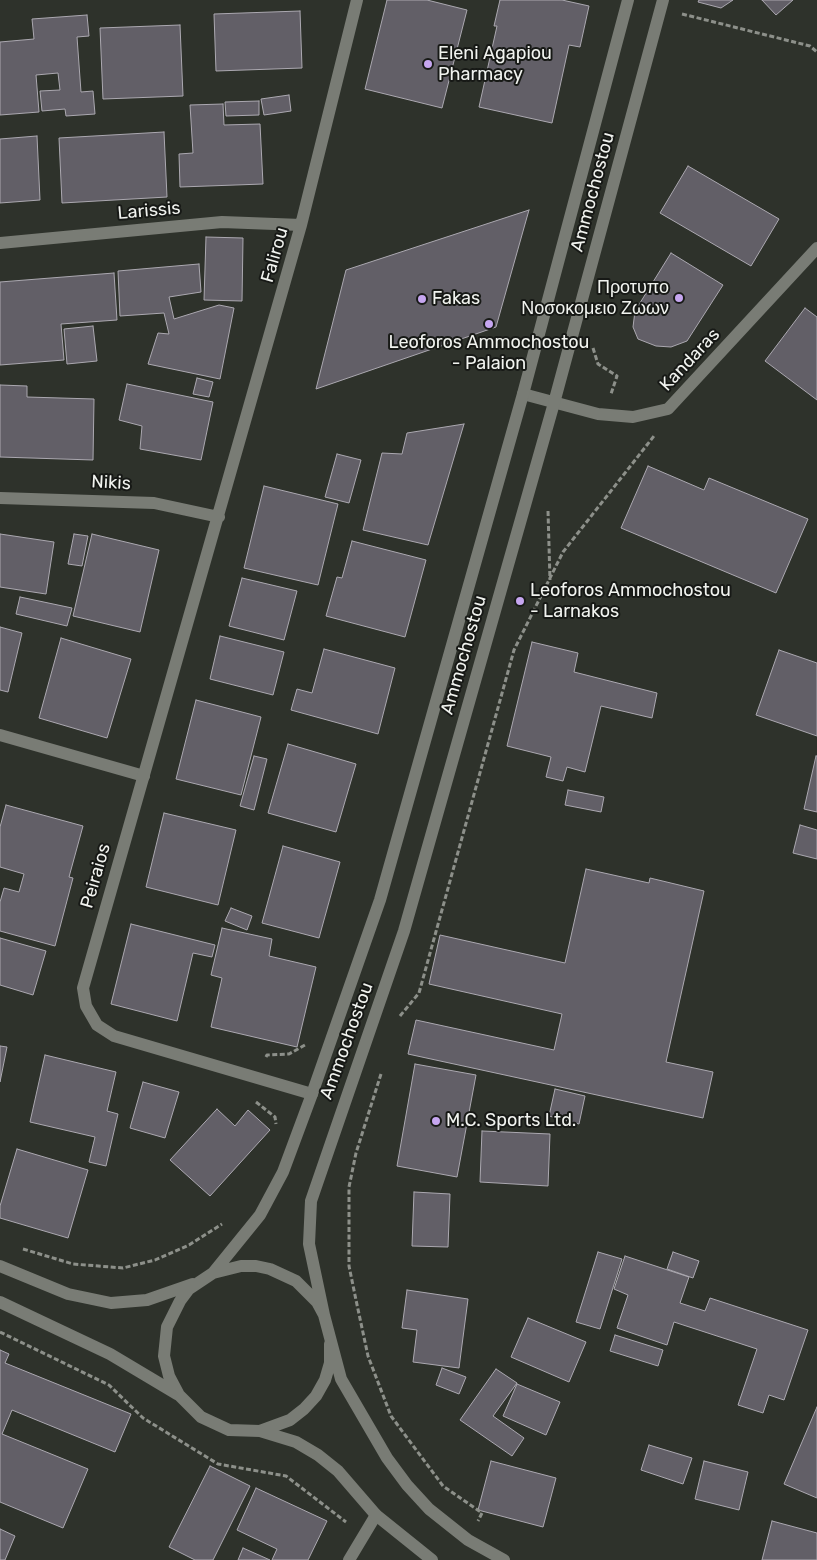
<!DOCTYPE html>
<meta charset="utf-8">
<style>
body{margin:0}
canvas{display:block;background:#2e322b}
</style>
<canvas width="817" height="1560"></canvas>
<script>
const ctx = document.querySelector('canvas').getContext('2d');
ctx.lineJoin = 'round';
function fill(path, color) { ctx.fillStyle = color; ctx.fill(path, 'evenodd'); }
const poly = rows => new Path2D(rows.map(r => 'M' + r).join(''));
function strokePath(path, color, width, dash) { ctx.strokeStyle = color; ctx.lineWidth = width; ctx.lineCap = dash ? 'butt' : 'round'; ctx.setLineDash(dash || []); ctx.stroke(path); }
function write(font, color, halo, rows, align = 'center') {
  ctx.font = font + ' Rubik,sans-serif'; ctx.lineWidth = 4; ctx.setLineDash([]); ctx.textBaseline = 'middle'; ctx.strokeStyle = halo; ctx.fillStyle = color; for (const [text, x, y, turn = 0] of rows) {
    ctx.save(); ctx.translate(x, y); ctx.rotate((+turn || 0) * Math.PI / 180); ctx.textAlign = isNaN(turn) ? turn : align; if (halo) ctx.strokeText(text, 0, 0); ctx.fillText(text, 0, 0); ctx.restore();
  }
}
const building = poly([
 [387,0,427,0,467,10,442,108,365,89,387,0],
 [500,0,562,0,589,6,580,47,569,45,552,123,479,107,497,26,494,26,500,0],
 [699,0,733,0,721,8,698,2,699,0],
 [762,0,793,0,776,15,762,0],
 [300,11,302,68,216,71,214,14,300,11],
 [87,15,89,36,77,37,81,92,93,91,95,114,66,116,65,109,42,111,40,91,60,90,58,73,36,75,39,112,0,115,0,42,34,39,32,19,87,15],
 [180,25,183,96,103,99,100,28,180,25],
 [289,95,291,111,264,115,261,99,289,95],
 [259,101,259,115,226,116,225,102,259,101],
 [223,104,224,125,260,124,263,184,180,187,179,154,193,153,190,105,223,104],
 [164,132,167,197,62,203,59,138,164,132],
 [37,136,40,200,0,203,0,139,37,136],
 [688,166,779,219,751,266,660,213,688,166],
 [529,210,496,327,316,389,346,270,529,210],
 [206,237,243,238,242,301,204,300,206,237],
 [671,253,723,285,687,341,671,347,656,346,638,339,633,327,635,311,671,253],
 [199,264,201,292,169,297,174,319,219,305,234,308,220,379,148,364,158,333,169,334,164,313,120,316,118,271,199,264],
 [114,273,117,320,61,324,64,360,0,365,0,282,114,273],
 [805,308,817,317,817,400,765,361,805,308],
 [93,326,97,361,67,364,64,329,93,326],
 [197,378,213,382,209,397,193,394,197,378],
 [127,384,213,402,201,460,140,449,142,426,119,420,127,384],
 [0,385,27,386,27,397,94,399,93,460,0,457,0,385],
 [464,424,428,545,363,530,382,453,402,454,407,433,464,424],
 [337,454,361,460,349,503,325,497,337,454],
 [648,466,704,490,709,478,808,519,776,593,621,528,648,466],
 [264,486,338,504,318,585,244,568,264,486],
 [0,534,54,542,46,594,0,587,0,534],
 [74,534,88,536,82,566,68,564,74,534],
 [92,534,159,550,140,632,73,616,92,534],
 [352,541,426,560,405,637,326,616,337,577,342,578,352,541],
 [242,578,297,591,284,640,229,626,242,578],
 [20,597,72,608,67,626,16,614,20,597],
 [0,627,22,633,8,692,0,690,0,627],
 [220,636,284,652,273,695,210,679,220,636],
 [61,638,131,659,107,738,39,718,61,638],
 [532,642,578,653,574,672,657,693,652,718,601,706,585,772,567,767,563,781,546,777,551,757,507,746,532,642],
 [324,649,395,668,378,734,291,710,297,689,312,693,324,649],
 [779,650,817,663,817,736,756,715,779,650],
 [196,700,261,717,241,795,176,779,196,700],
 [288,744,356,764,336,832,268,813,288,744],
 [254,756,267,759,254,810,240,806,254,756],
 [816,756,817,756,817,812,804,809,816,756],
 [568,790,604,797,601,812,565,805,568,790],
 [6,805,83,826,69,877,73,878,55,946,0,931,0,902,4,888,19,892,24,874,0,867,0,827,6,805],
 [164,813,236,830,218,905,146,887,164,813],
 [800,825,817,830,817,859,793,853,800,825],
 [283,846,340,862,319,938,262,923,283,846],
 [586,869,649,883,650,878,704,891,666,1062,713,1072,703,1118,408,1054,416,1020,554,1050,562,1014,429,984,440,935,565,963,586,869],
 [231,908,252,916,247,930,225,921,231,908],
 [131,924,215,945,212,957,193,953,177,1021,111,1004,131,924],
 [222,928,272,939,269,956,316,967,297,1047,211,1027,222,978,211,975,222,928],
 [0,938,46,951,33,995,0,985,0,938],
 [0,1046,7,1047,0,1082,0,1046],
 [45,1055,116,1072,107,1111,118,1114,106,1166,89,1162,95,1137,30,1122,45,1055],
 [415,1064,476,1075,457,1177,397,1166,415,1064],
 [143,1082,179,1092,165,1138,130,1128,143,1082],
 [555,1089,585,1096,579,1124,549,1116,555,1089],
 [217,1109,235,1126,248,1110,270,1130,210,1196,170,1160,217,1109],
 [482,1131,550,1134,548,1186,480,1182,482,1131],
 [17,1149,88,1170,68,1238,0,1218,0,1206,17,1149],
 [414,1192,450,1194,448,1247,412,1246,414,1192],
 [598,1252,622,1259,600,1329,576,1322,598,1252],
 [673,1252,699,1261,693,1278,667,1269,673,1252],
 [625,1256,689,1277,680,1303,705,1311,710,1298,808,1330,784,1400,769,1395,763,1413,738,1405,757,1349,674,1322,667,1345,617,1328,628,1295,614,1289,625,1256],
 [407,1290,468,1299,459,1368,413,1362,417,1330,402,1328,407,1290],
 [528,1318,586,1342,569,1382,511,1357,528,1318],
 [615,1335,663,1350,658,1366,610,1351,615,1335],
 [0,1350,9,1354,5,1363,131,1414,115,1452,12,1410,2,1434,88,1469,63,1528,0,1502,0,1350],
 [442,1368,466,1377,459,1394,436,1385,442,1368],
 [496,1369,517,1383,493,1416,524,1438,512,1456,460,1420,496,1369],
 [517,1384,560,1402,546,1435,503,1416,517,1384],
 [817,1407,817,1498,784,1484,817,1407],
 [649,1445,692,1458,683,1484,641,1470,649,1445],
 [491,1461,556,1478,543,1527,478,1510,491,1461],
 [704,1461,748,1472,739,1510,695,1499,704,1461],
 [210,1466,250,1486,213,1560,195,1560,169,1547,210,1466],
 [256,1488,327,1521,308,1560,272,1560,277,1549,237,1530,256,1488],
 [772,1521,817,1533,817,1560,762,1560,772,1521],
 [0,1529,15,1536,5,1560,0,1560,0,1529],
 [243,1548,270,1560,238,1560,243,1548]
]);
const path = poly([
 [682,14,810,46,817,52],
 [593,348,598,364,617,376,611,394],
 [548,511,550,580],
 [400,1016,419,993,514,650,563,552,654,436],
 [266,1057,267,1055,289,1054,305,1045],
 [381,1074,356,1153,349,1187,349,1266,356,1300,368,1356,391,1416,443,1486,482,1513,478,1521],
 [256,1102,275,1117,276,1124],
 [23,1249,73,1264,123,1268,155,1260,189,1245,222,1224],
 [0,1332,109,1385,143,1418,218,1464,286,1476,346,1522]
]);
const service = poly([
 [0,735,144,776]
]);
const minor = poly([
 [0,243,222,222,301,225],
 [523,394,598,414,633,417,668,409,817,248],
 [0,498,154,503,219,517],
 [312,1094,114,1036,97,1025,86,1006,83,988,301,225,357,0],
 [349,1560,376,1515]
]);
const secondary = poly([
 [0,1266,68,1294,111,1303,147,1300,193,1284],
 [213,1273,260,1215,283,1172,312,1094,380,900,523,394,628,0],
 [0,1302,110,1354,177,1394],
 [324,1315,309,1244,311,1201,404,931,554,403,663,0],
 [330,1344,330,1363,325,1380,316,1396,304,1409,290,1420,260,1431,229,1430,201,1417,179,1395,169,1376,164,1356,167,1327,180,1301,189,1289,213,1273,241,1266,256,1266,270,1269,296,1281,317,1302,324,1315,341,1379,387,1458,407,1485,429,1509,468,1540,504,1560],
 [260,1431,296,1442,318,1455,338,1471,376,1515,432,1560]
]);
const markers = [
 [428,64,5,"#c6a6f0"],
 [679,298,5,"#c6a6f0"],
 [422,299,5,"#c6a6f0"],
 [489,324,5,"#c6a6f0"],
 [520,601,5,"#c6a6f0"],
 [436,1121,5,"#c6a6f0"]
];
const poiNames = [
 ["Eleni Agapiou",438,54],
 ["Pharmacy",438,75],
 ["Προτυπο",669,288,"right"],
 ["Νοσοκομειο Ζωων",669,309,"right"],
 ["Fakas",432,299],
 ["Leoforos Ammochostou",489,343,"center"],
 ["- Palaion",489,364,"center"],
 ["Leoforos Ammochostou",530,591],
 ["- Larnakos",530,612],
 ["M.C. Sports Ltd.",446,1121]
];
const streetNames = [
 ["Ammochostou",593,192,-75],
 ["Larissis",149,211,-5],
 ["Falirou",275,255,-74],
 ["Kandaras",690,360,-47],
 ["Nikis",111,483,3],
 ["Ammochostou",464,655,-74],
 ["Peiraios",96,876,-74],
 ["Ammochostou",347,1041,-70]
];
fill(building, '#625f67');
strokePath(building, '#aba8b0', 1);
strokePath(path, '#8d908a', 3, [5, 2.5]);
strokePath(service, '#797c75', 12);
strokePath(minor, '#797c75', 12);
strokePath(secondary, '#797c75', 12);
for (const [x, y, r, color] of markers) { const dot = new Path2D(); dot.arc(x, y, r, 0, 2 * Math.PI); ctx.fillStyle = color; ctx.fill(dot); strokePath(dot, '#171916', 2); }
write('18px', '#f1f3ef', '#171916', poiNames, 'left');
write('18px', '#f1f3ef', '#171916', streetNames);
</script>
